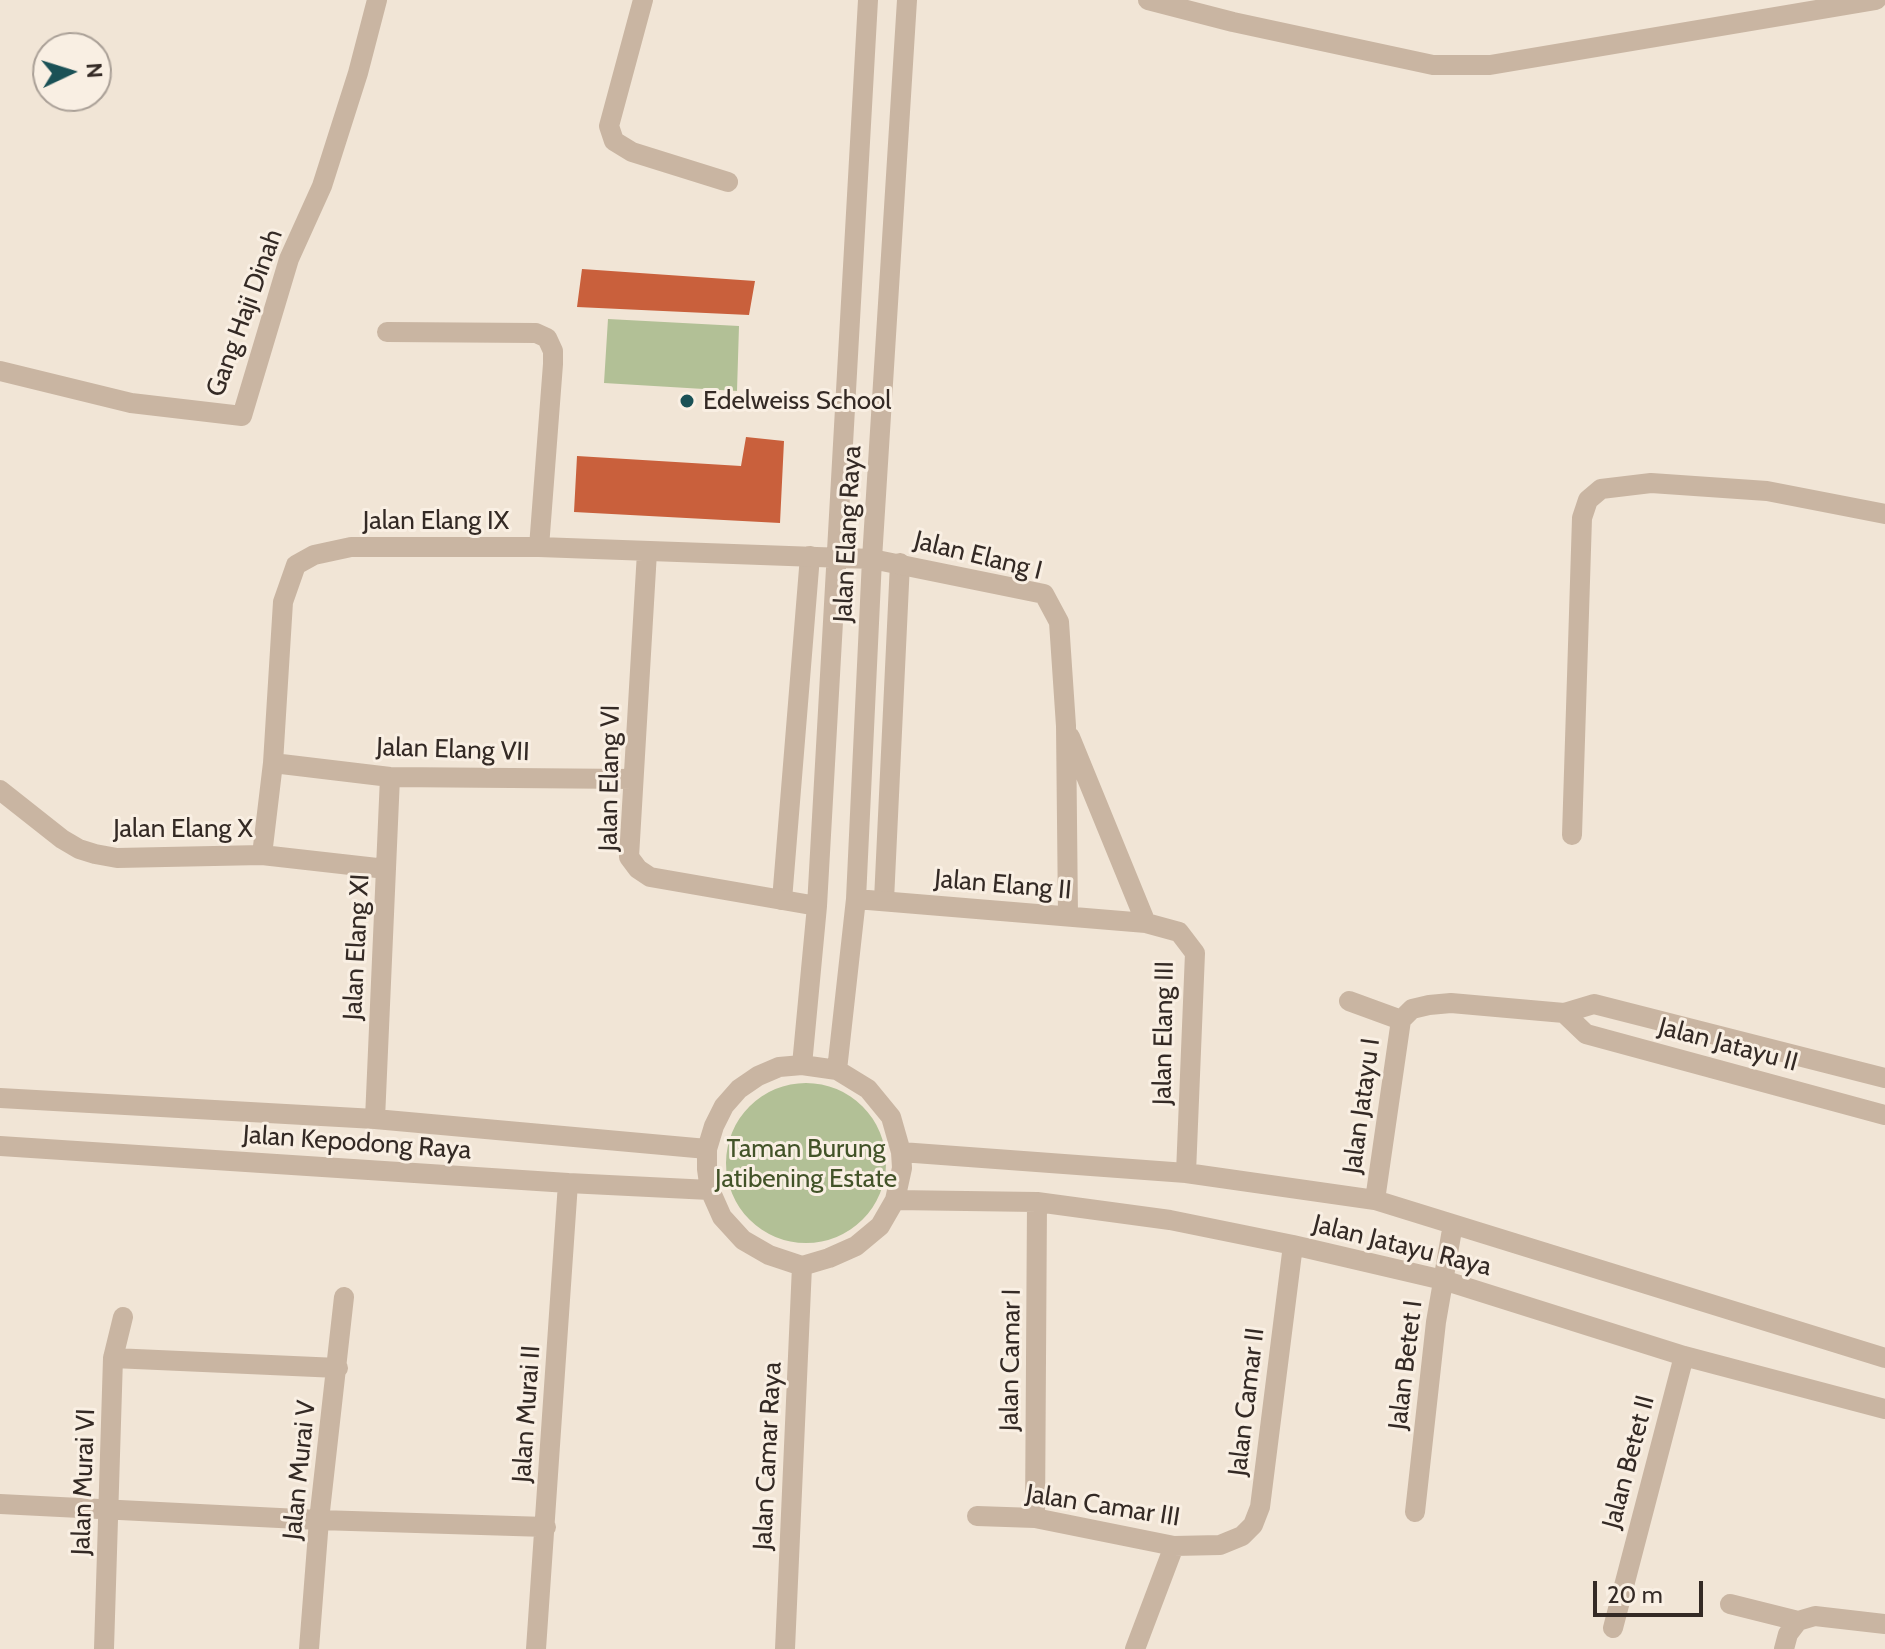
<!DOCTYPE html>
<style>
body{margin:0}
#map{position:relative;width:1885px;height:1649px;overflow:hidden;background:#f1e5d6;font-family:Cabin,sans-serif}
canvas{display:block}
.north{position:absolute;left:32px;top:32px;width:80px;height:80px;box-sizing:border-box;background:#f9efe3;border:2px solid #aaa097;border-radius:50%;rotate:86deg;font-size:22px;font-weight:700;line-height:32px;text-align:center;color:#342a25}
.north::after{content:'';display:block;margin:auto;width:28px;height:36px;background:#1a5156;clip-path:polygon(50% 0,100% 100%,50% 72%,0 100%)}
.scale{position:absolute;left:1593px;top:1581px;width:110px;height:36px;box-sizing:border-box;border:4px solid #342a25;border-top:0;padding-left:10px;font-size:24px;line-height:28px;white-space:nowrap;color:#342a25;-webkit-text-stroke:6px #f9efe3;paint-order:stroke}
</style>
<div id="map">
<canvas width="1885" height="1649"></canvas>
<div class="north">N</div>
<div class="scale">20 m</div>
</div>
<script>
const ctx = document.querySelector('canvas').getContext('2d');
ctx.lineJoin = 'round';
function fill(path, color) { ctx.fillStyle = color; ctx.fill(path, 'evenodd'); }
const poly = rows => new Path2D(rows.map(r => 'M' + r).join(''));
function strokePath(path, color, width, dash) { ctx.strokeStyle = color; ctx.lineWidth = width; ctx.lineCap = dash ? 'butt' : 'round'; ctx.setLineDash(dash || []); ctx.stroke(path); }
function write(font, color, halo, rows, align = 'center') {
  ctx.font = font + ' Cabin,sans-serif'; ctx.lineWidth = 6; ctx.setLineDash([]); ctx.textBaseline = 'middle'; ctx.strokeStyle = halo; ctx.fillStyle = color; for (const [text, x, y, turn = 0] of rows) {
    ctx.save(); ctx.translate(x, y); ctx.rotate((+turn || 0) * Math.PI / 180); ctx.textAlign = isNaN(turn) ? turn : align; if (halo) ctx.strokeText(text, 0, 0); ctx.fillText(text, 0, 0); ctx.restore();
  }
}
const green = poly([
 [608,319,739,326,737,391,604,383],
 '726 1163a80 80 0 1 1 160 0a80 80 0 1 1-160 0Z'
]);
const building = poly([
 [582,269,755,281,749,315,577,307],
 [746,437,784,441,780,523,574,512,577,456,741,466]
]);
const service = poly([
 [782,900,810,556],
 [884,900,900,563]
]);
const minor = poly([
 [643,0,609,126,614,141,632,152,728,182],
 [387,332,536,333,547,338,553,351,553,364,539,547],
 [0,371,131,403,242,416,289,259,322,186,358,73,377,0],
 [647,552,629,857,638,869,650,877,817,906],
 [1070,737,1146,923],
 [273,763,390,777,633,779],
 [0,790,62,839,79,849,95,854,117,858,262,855,386,869],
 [1572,835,1582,518,1588,500,1601,489,1651,483,1767,491,1885,514],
 [262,855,273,763,283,602,296,565,314,555,351,547,539,547,872,559,1044,594,1059,622,1066,726,1068,916],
 [856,899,1146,923,1179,932,1195,953,1186,1173],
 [1349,1001,1401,1020,1412,1009,1429,1005,1451,1003,1564,1013,1594,1004,1885,1078],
 [1564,1013,1586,1034,1885,1115],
 [802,1065,817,906,868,0],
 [802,1065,837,1070,868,1089,891,1117,901,1152,902,1168,895,1200,880,1226,856,1246,829,1258,802,1266,769,1255,743,1240,722,1217,710,1190,707,1169,707,1149,714,1126,724,1106,739,1089,758,1076,779,1067,802,1065],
 [837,1070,856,899,872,559,907,0],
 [0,1098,375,1119,707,1149],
 [375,1119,390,777],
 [0,1146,568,1183,710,1190],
 [901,1152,1186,1173,1375,1200,1885,1358],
 [895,1200,1037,1202,1170,1220,1293,1245,1443,1280,1684,1356,1885,1409],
 [1375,1200,1401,1020],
 [113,1358,338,1368],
 [0,1504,319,1520,546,1527],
 [1415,1512,1436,1322,1453,1224],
 [977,1516,1035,1518,1174,1546,1220,1545,1242,1536,1253,1525,1260,1507,1293,1245],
 [1035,1518,1037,1202],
 [1730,1604,1798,1621],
 [1613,1628,1684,1356],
 [104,1649,113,1358,123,1317],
 [309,1649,319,1520,344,1297],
 [536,1649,568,1183],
 [785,1649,802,1266],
 [1135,1649,1174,1546],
 [1784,1649,1788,1634,1798,1621,1815,1616,1885,1624]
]);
const tertiary = poly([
 [1148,0,1233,22,1433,65,1490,65,1876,0]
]);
const markers = [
 [687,401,8,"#1a5156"]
];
const streetNames = [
 ["Gang Haji Dinah",245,313,-70],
 ["Jalan Elang IX",436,521],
 ["Jalan Elang Raya",848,534,-87],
 ["Jalan Elang I",978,556,14],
 ["Jalan Elang VII",453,750,2],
 ["Jalan Elang VI",610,778,-89],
 ["Jalan Elang X",183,829],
 ["Jalan Elang II",1003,885,5],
 ["Jalan Elang XI",357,947,-87],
 ["Jalan Elang III",1164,1033,-89],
 ["Jalan Jatayu II",1728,1045,15],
 ["Jalan Jatayu I",1362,1106,-82],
 ["Jalan Kepodong Raya",357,1143,4],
 ["Jalan Jatayu Raya",1402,1246,14],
 ["Jalan Camar I",1011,1360,-89],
 ["Jalan Betet I",1406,1365,-83],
 ["Jalan Camar II",1247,1402,-83],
 ["Jalan Murai II",527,1414,-86],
 ["Jalan Camar Raya",768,1456,-87],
 ["Jalan Betet II",1629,1462,-75],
 ["Jalan Murai V",300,1470,-84],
 ["Jalan Murai VI",84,1482,-88],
 ["Jalan Camar III",1103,1506,9]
];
const poiNames = [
 ["Edelweiss School",703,401]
];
const parkNames = [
 ["Taman Burung",806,1149],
 ["Jatibening Estate",806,1179]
];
fill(green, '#b2c096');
fill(building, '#c9603c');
strokePath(service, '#c9b5a2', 20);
strokePath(minor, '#c9b5a2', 20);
strokePath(tertiary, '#c9b5a2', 20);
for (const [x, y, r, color] of markers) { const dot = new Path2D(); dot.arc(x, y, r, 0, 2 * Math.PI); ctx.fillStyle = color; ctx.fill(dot); strokePath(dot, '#f9efe3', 3); }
write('26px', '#342a25', '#f9efe3', streetNames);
write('26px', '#342a25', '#f9efe3', poiNames, 'left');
write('26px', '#425328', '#f9efe3', parkNames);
</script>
